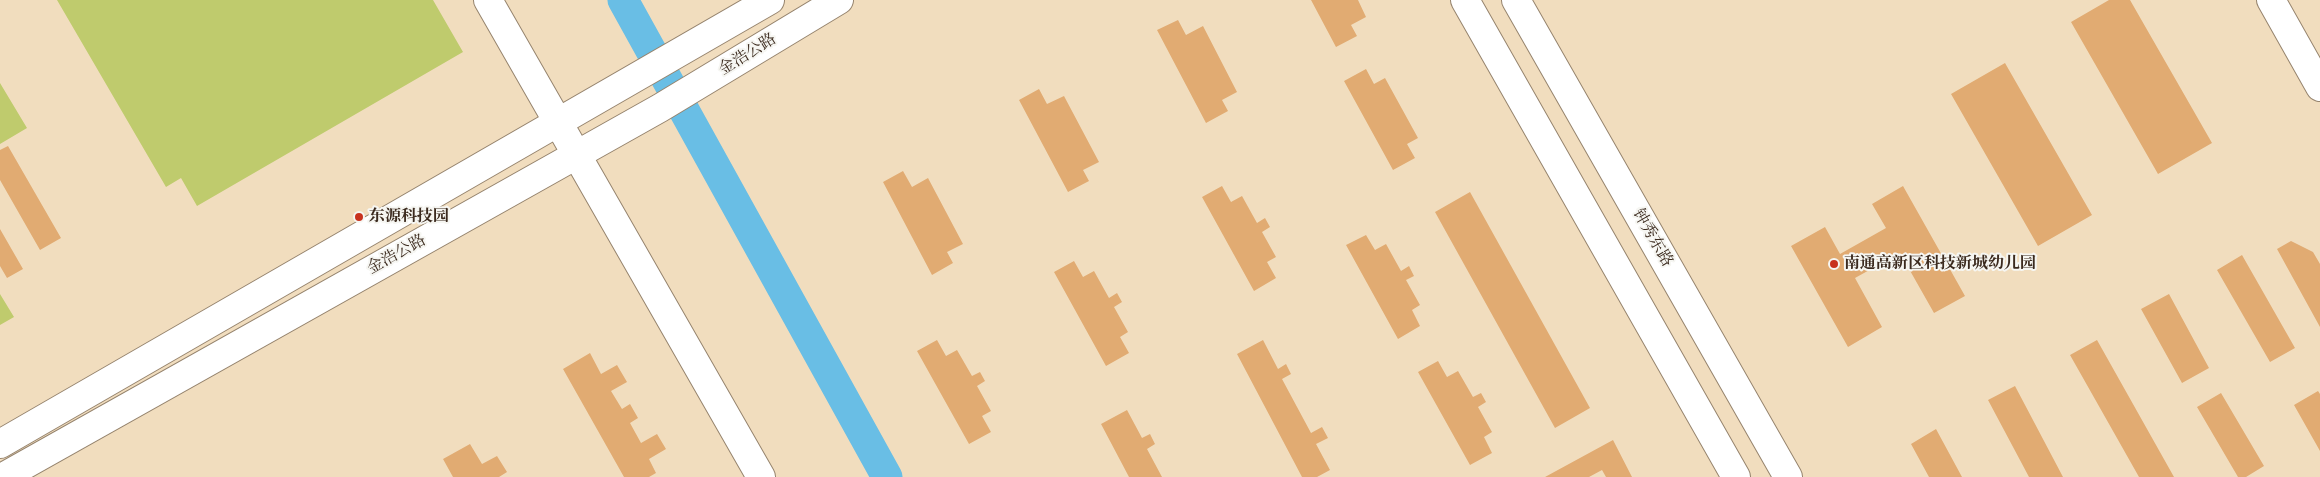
<!DOCTYPE html>
<meta charset="utf-8">
<style>
body{margin:0}
canvas{display:block;background:#f1ddbe}
</style>
<canvas width="2320" height="477"></canvas>
<script>
const ctx = document.querySelector('canvas').getContext('2d');
ctx.lineJoin = 'round';
function fill(path, color) { ctx.fillStyle = color; ctx.fill(path, 'evenodd'); }
const poly = rows => new Path2D(rows.map(r => 'M' + r).join(''));
function strokePath(path, color, width, dash) { ctx.strokeStyle = color; ctx.lineWidth = width; ctx.lineCap = dash ? 'butt' : 'round'; ctx.setLineDash(dash || []); ctx.stroke(path); }
function write(font, color, halo, rows, align = 'center') {
  ctx.font = font + ' Cardo,"Noto Serif SC",serif'; ctx.lineWidth = 4; ctx.setLineDash([]); ctx.textBaseline = 'middle'; ctx.strokeStyle = halo; ctx.fillStyle = color; for (const [text, x, y, turn = 0] of rows) {
    ctx.save(); ctx.translate(x, y); ctx.rotate((+turn || 0) * Math.PI / 180); ctx.textAlign = isNaN(turn) ? turn : align; if (halo) ctx.strokeText(text, 0, 0); ctx.fillText(text, 0, 0); ctx.restore();
  }
}
const green = poly([
 [57,0,433,0,463,52,197,206,181,178,166,187],
 [0,83,27,128,0,144],
 [0,294,14,317,0,325]
]);
const river = poly([
 [623,0,887,477]
]);
const building = poly([
 [1311,0,1358,0,1366,17,1351,25,1357,36,1336,47],
 [2109,0,2130,0,2212,143,2158,174,2071,22],
 [1178,20,1186,35,1203,26,1237,92,1222,100,1228,111,1206,123,1157,30],
 [2005,63,2092,215,2038,246,1951,94],
 [1366,69,1374,84,1385,78,1418,138,1407,144,1415,158,1393,170,1344,81],
 [1039,89,1047,104,1064,96,1099,162,1083,170,1089,181,1068,192,1019,100],
 [8,146,61,238,40,250,0,180,0,150],
 [903,171,912,187,928,178,963,244,947,252,953,263,932,275,883,182],
 [1222,186,1231,202,1242,196,1257,223,1265,218,1270,227,1262,232,1276,257,1267,262,1276,278,1254,291,1202,197],
 [1903,186,1965,296,1934,313,1900,253,1855,278,1882,327,1848,347,1791,246,1825,227,1840,254,1886,228,1872,204],
 [1470,192,1590,408,1555,428,1435,212],
 [0,229,23,269,7,278,0,266],
 [1366,235,1375,250,1386,244,1401,271,1409,266,1414,276,1406,280,1420,305,1412,310,1420,326,1398,339,1346,245],
 [2291,241,2313,252,2320,264,2320,327,2277,249],
 [2242,255,2295,348,2270,362,2217,270],
 [1074,261,1083,277,1094,271,1109,298,1117,293,1122,302,1114,307,1128,332,1120,337,1129,353,1106,366,1054,272],
 [2169,294,2209,368,2182,383,2141,309],
 [937,340,946,356,957,350,972,376,980,372,985,381,977,386,991,411,982,416,991,432,969,444,917,351],
 [1263,340,1278,369,1286,364,1291,374,1282,379,1311,433,1322,427,1328,438,1316,444,1330,470,1317,477,1302,477,1237,354],
 [2097,340,2174,477,2139,477,2070,355],
 [590,353,601,374,617,365,627,382,611,391,622,409,630,404,638,418,630,423,641,443,657,434,666,449,649,459,656,473,649,477,624,477,563,369],
 [1438,361,1447,377,1458,371,1473,397,1481,393,1486,402,1478,407,1492,432,1484,437,1492,453,1470,465,1418,372],
 [2015,386,2063,477,2029,477,1988,400],
 [2318,391,2320,394,2320,451,2294,405],
 [2221,393,2264,466,2246,477,2238,477,2197,407],
 [1127,410,1142,438,1150,434,1155,444,1147,449,1162,477,1129,477,1101,424],
 [1936,429,1962,477,1929,477,1911,444],
 [1613,440,1632,477,1606,477,1602,470,1589,477,1545,477],
 [470,444,482,464,497,456,507,472,499,477,453,477,443,459]
]);
const secondary = poly([
 [488,0,761,477],
 [1465,0,1736,477],
 [1516,0,1788,477],
 [2271,0,2320,87]
]);
const primary = poly([
 [0,444,770,0],
 [3,477,660,108,839,0]
]);
const markers = [
 [359,217,5,"#c8321e"],
 [1834,264,5,"#c8321e"]
];
const streetNames = [
 ["金浩公路",748,55,-32],
 ["钟秀东路",1652,238,60],
 ["金浩公路",397,255,-29]
];
const poiNames = [
 ["东源科技园",369,217],
 ["南通高新区科技新城幼儿园",1844,264]
];
fill(green, '#bfcb6d');
strokePath(river, '#69bee5', 31);
fill(building, '#e1ab72');
strokePath(secondary, '#96846e', 30);
strokePath(primary, '#96846e', 30);
strokePath(secondary, '#fff', 28);
strokePath(primary, '#fff', 28);
for (const [x, y, r, color] of markers) { const dot = new Path2D(); dot.arc(x, y, r, 0, 2 * Math.PI); ctx.fillStyle = color; ctx.fill(dot); strokePath(dot, '#f6f6f2', 2); }
write('16px', '#3b2a1e', '#f6f6f2', streetNames);
write('bold 16px', '#3b2a1e', '#f6f6f2', poiNames, 'left');
</script>
